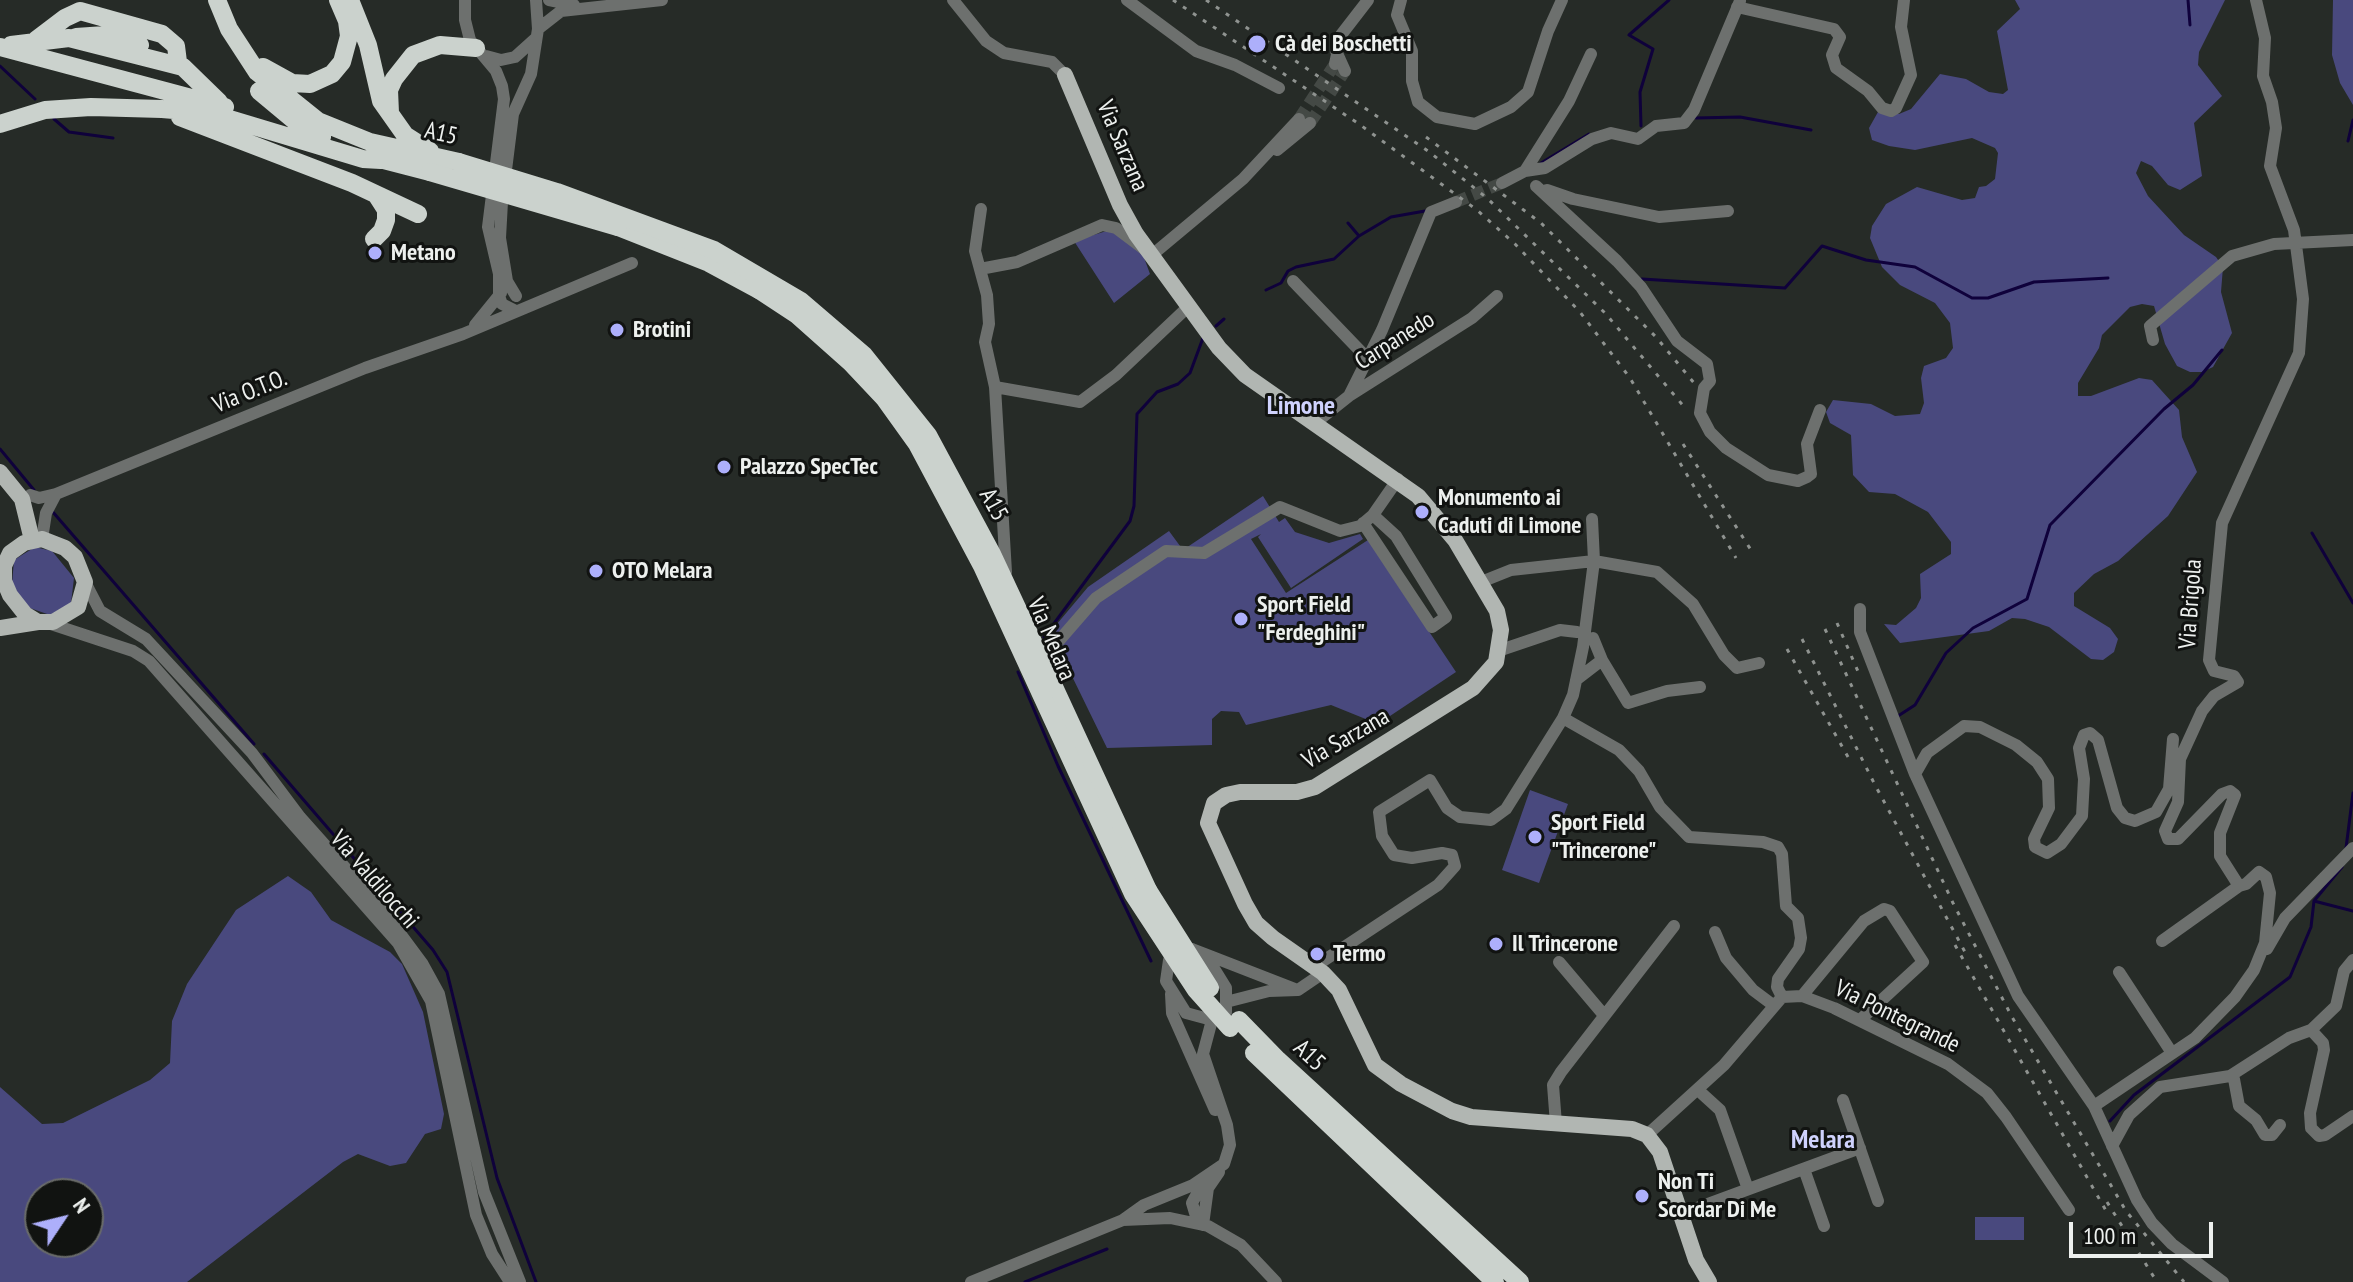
<!DOCTYPE html>
<meta charset="utf-8">
<style>
body{margin:0}
#map{position:relative;width:2353px;height:1282px;overflow:hidden;background:#262b27;font-family:"PT Sans Narrow",sans-serif}
canvas{display:block}
.north{position:absolute;left:24px;top:1178px;width:80px;height:80px;box-sizing:border-box;background:#111311;border:2px solid #696b69;border-radius:50%;rotate:55deg;font-size:22px;font-weight:700;line-height:32px;text-align:center;color:#edf0ee}
.north::after{content:'';display:block;margin:auto;width:28px;height:36px;background:#adaffb;clip-path:polygon(50% 0,100% 100%,50% 72%,0 100%)}
.scale{position:absolute;left:2069px;top:1222px;width:144px;height:36px;box-sizing:border-box;border:4px solid #edf0ee;border-top:0;padding-left:10px;font-size:24px;line-height:28px;white-space:nowrap;color:#edf0ee;-webkit-text-stroke:6px #111311;paint-order:stroke}
</style>
<div id="map">
<canvas width="2353" height="1282"></canvas>
<div class="north">N</div>
<div class="scale">100 m</div>
</div>
<script>
const ctx = document.querySelector('canvas').getContext('2d');
ctx.lineJoin = 'round';
function fill(path, color) { ctx.fillStyle = color; ctx.fill(path, 'evenodd'); }
const poly = rows => new Path2D(rows.map(r => 'M' + r).join(''));
function strokePath(path, color, width, dash) { ctx.strokeStyle = color; ctx.lineWidth = width; ctx.lineCap = dash ? 'butt' : 'round'; ctx.setLineDash(dash || []); ctx.stroke(path); }
function write(font, color, halo, rows, align = 'center') {
  ctx.font = font + ' "PT Sans Narrow",sans-serif'; ctx.lineWidth = 6; ctx.setLineDash([]); ctx.textBaseline = 'middle'; ctx.strokeStyle = halo; ctx.fillStyle = color; for (const [text, x, y, turn = 0] of rows) {
    ctx.save(); ctx.translate(x, y); ctx.rotate((+turn || 0) * Math.PI / 180); ctx.textAlign = isNaN(turn) ? turn : align; if (halo) ctx.strokeText(text, 0, 0); ctx.fillText(text, 0, 0); ctx.restore();
  }
}
const green = poly([
 [2015,0,2225,0,2199,52,2198,65,2222,96,2194,123,2202,176,2180,190,2168,185,2152,166,2141,161,2136,173,2148,196,2184,235,2216,257,2223,267,2221,292,2232,333,2213,367,2202,372,2190,372,2177,366,2165,344,2154,306,2142,304,2130,307,2102,335,2099,348,2078,383,2078,396,2091,396,2139,378,2152,380,2179,410,2182,437,2197,472,2168,516,2118,561,2094,574,2074,593,2074,606,2110,628,2118,639,2114,652,2103,660,2091,659,2049,627,2025,619,2012,618,1989,631,1900,643,1884,624,1896,625,1916,608,1921,598,1920,574,1951,554,1951,542,1928,512,1895,494,1869,492,1853,475,1851,435,1830,423,1826,412,1833,400,1871,404,1895,416,1920,414,1924,403,1921,378,1924,366,1946,358,1953,348,1950,323,1935,303,1900,285,1882,267,1870,238,1872,226,1886,204,1917,187,1962,200,1975,198,1979,187,1986,186,1995,179,1998,153,1995,148,1972,138,1915,150,1889,146,1872,140,1869,128,1878,112,1899,114,1911,109,1940,74,1966,79,1989,92,2003,94,2008,90,1997,31,2020,9],
 [2333,0,2353,0,2353,105,2340,83,2332,55],
 [1113,229,1142,252,1150,274,1114,303,1074,241],
 [1263,496,1279,522,1285,518,1295,532,1329,543,1360,534,1363,539,1291,588,1258,537,1261,534,1251,539,1286,593,1368,540,1456,672,1378,724,1331,705,1246,725,1239,712,1221,711,1212,719,1212,745,1107,748,1066,664,1059,663,1046,637,1088,587,1169,531,1183,550],
 [35,547,52,551,74,578,71,603,50,615,27,607,12,584,14,560],
 [1530,790,1568,804,1539,883,1502,870],
 [288,876,311,892,331,920,390,952,402,964,423,1012,444,1114,441,1129,425,1134,406,1163,390,1166,358,1154,343,1162,187,1282,0,1282,0,1087,42,1124,63,1123,150,1080,170,1063,172,1021,187,984,236,910],
 [40,1194,88,1194,88,1242,40,1242],
 [1975,1217,2024,1217,2024,1240,1975,1240]
]);
const stream = poly([
 [2188,0,2190,25],
 [0,66,35,99],
 [1696,118,1740,117,1811,130],
 [54,119,69,132,113,138],
 [1641,126,1640,92,1653,49,1629,35,1669,0],
 [2348,141,2353,120],
 [1541,163,1589,134],
 [1348,223,1359,236],
 [1642,279,1785,288,1822,246,1866,260,1915,267,1972,298,1988,298,2034,282,2108,278],
 [1266,290,1281,283,1288,271,1296,267,1334,259,1359,236,1391,217,1425,211],
 [1216,326,1224,319],
 [0,449,34,490],
 [52,511,254,744],
 [2312,533,2353,603],
 [1044,637,1130,521,1134,506,1137,414,1157,392,1178,384,1190,373,1203,338],
 [1018,672,1058,766,1151,961],
 [1898,716,1915,705,1946,653,1973,628,2027,599,2050,525,2164,409,2193,385,2222,350],
 [264,754,433,950,447,972,497,1178,536,1282],
 [2346,848,2353,793],
 [2314,901,2353,911],
 [2110,1121,2134,1095,2290,977,2311,927,2314,901,2342,867],
 [1025,1282,1107,1249]
]);
const minorTunnel = poly([
 [1299,119,1335,64],
 [1310,123,1345,71],
 [1456,202,1502,183]
]);
const minor = poly([
 [465,0,465,20,470,40,496,71,502,86,504,99,488,227,499,274,499,296,502,304,514,310],
 [549,0,574,5],
 [953,0,986,41,1004,53,1052,62,1065,75],
 [1127,0,1196,51,1235,65,1279,88],
 [1401,0,1397,15,1412,51,1412,81,1418,102,1437,117,1475,124,1511,107,1528,92,1548,31,1562,0],
 [1737,7,1834,29,1840,37,1832,55,1836,68,1868,91,1882,108,1891,111,1896,108,1911,75,1901,27,1904,0],
 [538,29,561,11,662,0],
 [1336,51,1345,71],
 [486,56,501,60,515,57,535,39],
 [1335,64,1341,35,1368,0],
 [1277,150,1310,123],
 [1525,171,1545,168,1592,139,1611,133,1638,139,1656,126,1684,123,1694,110,1740,1],
 [1502,183,1525,171,1569,101,1591,54],
 [1536,186,1617,261,1641,287,1677,341,1707,364,1710,381,1704,388,1700,413,1710,432,1726,448,1768,475,1798,481,1807,477,1811,474,1807,444,1820,410],
 [1547,190,1573,199,1659,217,1728,211],
 [981,209,975,251,987,295,989,324,985,342,995,387,1006,572],
 [980,269,1017,262,1102,225,1116,228,1152,255,1243,179,1299,119],
 [1293,281,1366,357],
 [516,296,507,281,500,238,502,202,513,114,531,74,538,29,536,0],
 [475,325,501,293],
 [2153,340,2150,326,2232,256,2274,244,2353,240],
 [995,387,1080,402,1116,375,1189,306],
 [1349,396,1382,330,1431,212,1456,202],
 [1315,423,1349,396,1472,318,1497,296],
 [30,495,39,498,56,494,365,368,463,334,632,263],
 [1363,523,1432,627,1446,617,1396,536,1373,515,1398,479],
 [42,539,46,513,56,494],
 [85,582,100,611,146,639,252,753,300,817,382,909,422,963,439,994,484,1192,520,1282],
 [1481,582,1511,570,1594,561,1657,572,1693,604,1724,655,1737,668,1759,663],
 [1860,609,1860,632,1915,774,2018,996,2094,1106,2137,1200,2152,1223,2172,1244,2223,1282],
 [48,623,133,651,149,661,398,943,431,1001,476,1215,492,1254,510,1282],
 [1593,638,1602,660],
 [1498,651,1560,630,1577,632],
 [1035,660,1050,651,1096,598,1166,551,1204,553,1280,507,1340,531,1360,526,1373,515],
 [1576,680,1602,660,1628,703,1667,691,1700,687],
 [1563,718,1619,750,1639,771,1660,807,1689,837,1763,842,1778,847,1782,854,1786,906,1798,918,1801,938,1799,949,1778,979,1777,987,1782,997,1802,996,1834,1008,1948,1064,1987,1093,2006,1117,2069,1210],
 [1915,774,1927,753,1964,726,1980,727,2016,745,2037,762,2048,779,2049,808,2034,839,2035,847,2047,853,2061,844,2082,816,2084,779,2079,748,2084,735,2090,733,2098,740,2117,808,2125,818,2135,821,2156,812,2169,789,2173,739],
 [1715,932,1726,958,1753,990,1773,1005],
 [2162,941,2239,886],
 [1192,949,1205,954,1226,988,1226,1012,1212,1020,1186,1013,1166,981,1169,960,1192,949],
 [2267,949,2285,918,2353,848],
 [1205,954,1295,989],
 [1559,962,1603,1014],
 [1314,967,1438,885,1455,866,1452,855,1442,853,1412,858,1394,855,1382,836,1379,812,1430,780,1447,808,1460,817,1491,820,1506,809,1563,718,1573,695,1583,647,1594,561,1592,519],
 [2119,972,2172,1053],
 [1171,994,1172,1013,1215,1110],
 [1802,996,1864,921,1884,909,1890,911,1923,962,1860,1020],
 [1226,1002,1269,991,1298,990,1323,973],
 [2311,1030,2323,1043,2324,1050,2310,1113,2311,1128,2319,1136,2325,1135,2353,1116],
 [2230,1076,2234,1079,2239,1106,2256,1120,2265,1135,2272,1135,2280,1125],
 [1698,1090,1720,1110,1748,1189],
 [1843,1100,1878,1201],
 [2094,1106,2195,1038,2235,997,2254,970,2265,943,2270,893,2266,877,2259,872,2246,884,2239,886,2220,856,2220,833,2235,795,2230,791,2222,794,2178,839,2168,839,2165,831,2178,802,2180,759,2202,711,2214,696,2238,682,2234,676,2214,671,2209,660,2222,523,2299,353,2303,299,2296,245,2294,230,2270,166,2276,128,2272,102,2263,76,2265,38,2256,0],
 [1556,1124,1553,1085,1561,1072,1674,926],
 [1647,1135,1724,1065,1782,997],
 [2112,1146,2129,1115,2160,1087,2230,1076,2289,1038,2311,1030,2336,1006,2344,971,2353,960],
 [1804,1169,1824,1226],
 [1681,1214,1860,1148],
 [1123,1220,1170,1218,1208,1226,1241,1245,1276,1282],
 [1198,1223,1192,1203,1203,1183],
 [1203,1225,1208,1188,1219,1172],
 [971,1282,1123,1220,1144,1205,1193,1185,1224,1164,1230,1145,1227,1125,1203,1054,1212,1020]
]);
const major = poly([
 [1065,75,1120,205,1136,234,1219,348,1245,375,1418,496,1455,540,1497,611,1501,630,1496,662,1473,688,1315,787,1297,792,1240,792,1226,795,1214,803,1208,823,1245,904,1256,923,1273,938,1323,973,1339,990,1375,1065,1401,1084,1452,1111,1471,1117,1632,1129,1647,1135,1660,1152,1696,1260,1709,1282],
 [0,472,22,499,32,540],
 [42,539,65,548,75,557,85,582,78,607,53,622,38,622,25,614,10,595,4,581,4,566,10,553,24,543,42,539],
 [0,628,38,622]
]);
const highway = poly([
 [217,0,229,29,257,72,318,121,370,142,459,162],
 [350,0,368,45,381,101,405,135,430,151],
 [76,37,105,35,140,45],
 [36,40,65,18,80,11,162,34,176,46,178,62],
 [11,45,69,38,183,67,219,102],
 [0,47,225,107],
 [263,67,292,83,310,84,332,74,342,62,349,36,347,21,338,0],
 [259,91,295,121,322,137],
 [390,113,389,90,394,79,413,55,440,45,476,48],
 [180,117,352,183,418,214],
 [0,124,45,110,91,107,162,109,210,113,363,159,381,160],
 [372,157,430,172],
 [618,227,709,263,759,290],
 [374,239,382,231,386,220,386,210,377,196],
 [1050,678,1148,890],
 [1239,1020,1278,1060,1520,1282],
 [1254,1053,1495,1282]
]);
const rail = poly([
 [1173,0,1359,124,1477,210,1515,244,1580,312,1630,378,1736,558],
 [1206,0,1428,151,1487,198,1605,313,1686,409],
 [1426,137,1541,223,1656,337,1694,383],
 [1683,444,1751,550],
 [1837,623,1860,676],
 [1825,629,1953,903,2012,1017,2126,1211,2184,1282],
 [1802,639,1874,783,1965,952],
 [1787,649,1852,764],
 [1955,945,2109,1216],
 [2107,1202,2157,1282]
]);
const highwayBridge = poly([
 [459,162,557,192,714,250,801,301,864,355,928,435,992,554,1050,678],
 [430,172,618,227],
 [759,290,797,315,851,363,884,398,917,444,982,566,1133,894,1196,990,1230,1028],
 [1148,890,1210,988]
]);
const markers = [
 [1257,44,10,"#adaffb"],
 [375,253,8,"#adaffb"],
 [617,330,8,"#adaffb"],
 [724,467,8,"#adaffb"],
 [1422,512,8,"#adaffb"],
 [596,571,8,"#adaffb"],
 [1241,619,8,"#adaffb"],
 [1535,837,8,"#adaffb"],
 [1496,944,8,"#adaffb"],
 [1317,954,8,"#adaffb"],
 [1642,1196,8,"#adaffb"]
];
const poiNames = [
 ["Cà dei Boschetti",1275,44],
 ["Metano",391,253],
 ["Brotini",633,330],
 ["Palazzo SpecTec",740,467],
 ["Monumento ai",1438,498],
 ["Caduti di Limone",1438,526],
 ["OTO Melara",612,571],
 ["Sport Field",1257,605],
 ["\"Ferdeghini\"",1257,633],
 ["Sport Field",1551,823],
 ["\"Trincerone\"",1551,851],
 ["Il Trincerone",1512,944],
 ["Termo",1333,954],
 ["Non Ti",1658,1182],
 ["Scordar Di Me",1658,1210]
];
const streetNames = [
 ["A15",441,134,12],
 ["Via Sarzana",1122,146,67],
 ["Carpanedo",1395,341,-32],
 ["Via O.T.O.",250,392,-22],
 ["A15",993,505,61],
 ["Via Brigola",2191,604,-86],
 ["Via Melara",1051,639,67],
 ["Via Sarzana",1346,739,-30],
 ["Via Valdilocchi",374,880,49],
 ["Via Pontegrande",1897,1017,26],
 ["A15",1309,1056,43]
];
const neighbourhoodNames = [
 ["Limone",1301,407],
 ["Melara",1823,1141]
];
fill(green, '#49497e');
strokePath(stream, '#0f013b', 3);
strokePath(minorTunnel, '#444945', 12, [12, 6]);
strokePath(minor, '#6d706e', 12);
strokePath(major, '#b1b6b2', 16);
strokePath(highway, '#cbd2cd', 18);
strokePath(rail, '#8f9390', 3, [4, 8]);
strokePath(highwayBridge, '#cbd2cd', 18);
for (const [x, y, r, color] of markers) { const dot = new Path2D(); dot.arc(x, y, r, 0, 2 * Math.PI); ctx.fillStyle = color; ctx.fill(dot); strokePath(dot, '#111311', 3); }
write('bold 24px', '#edf0ee', '#111311', poiNames, 'left');
write('24px', '#edf0ee', '#111311', streetNames);
write('bold 26px', '#cfd2fd', '#111311', neighbourhoodNames);
</script>
